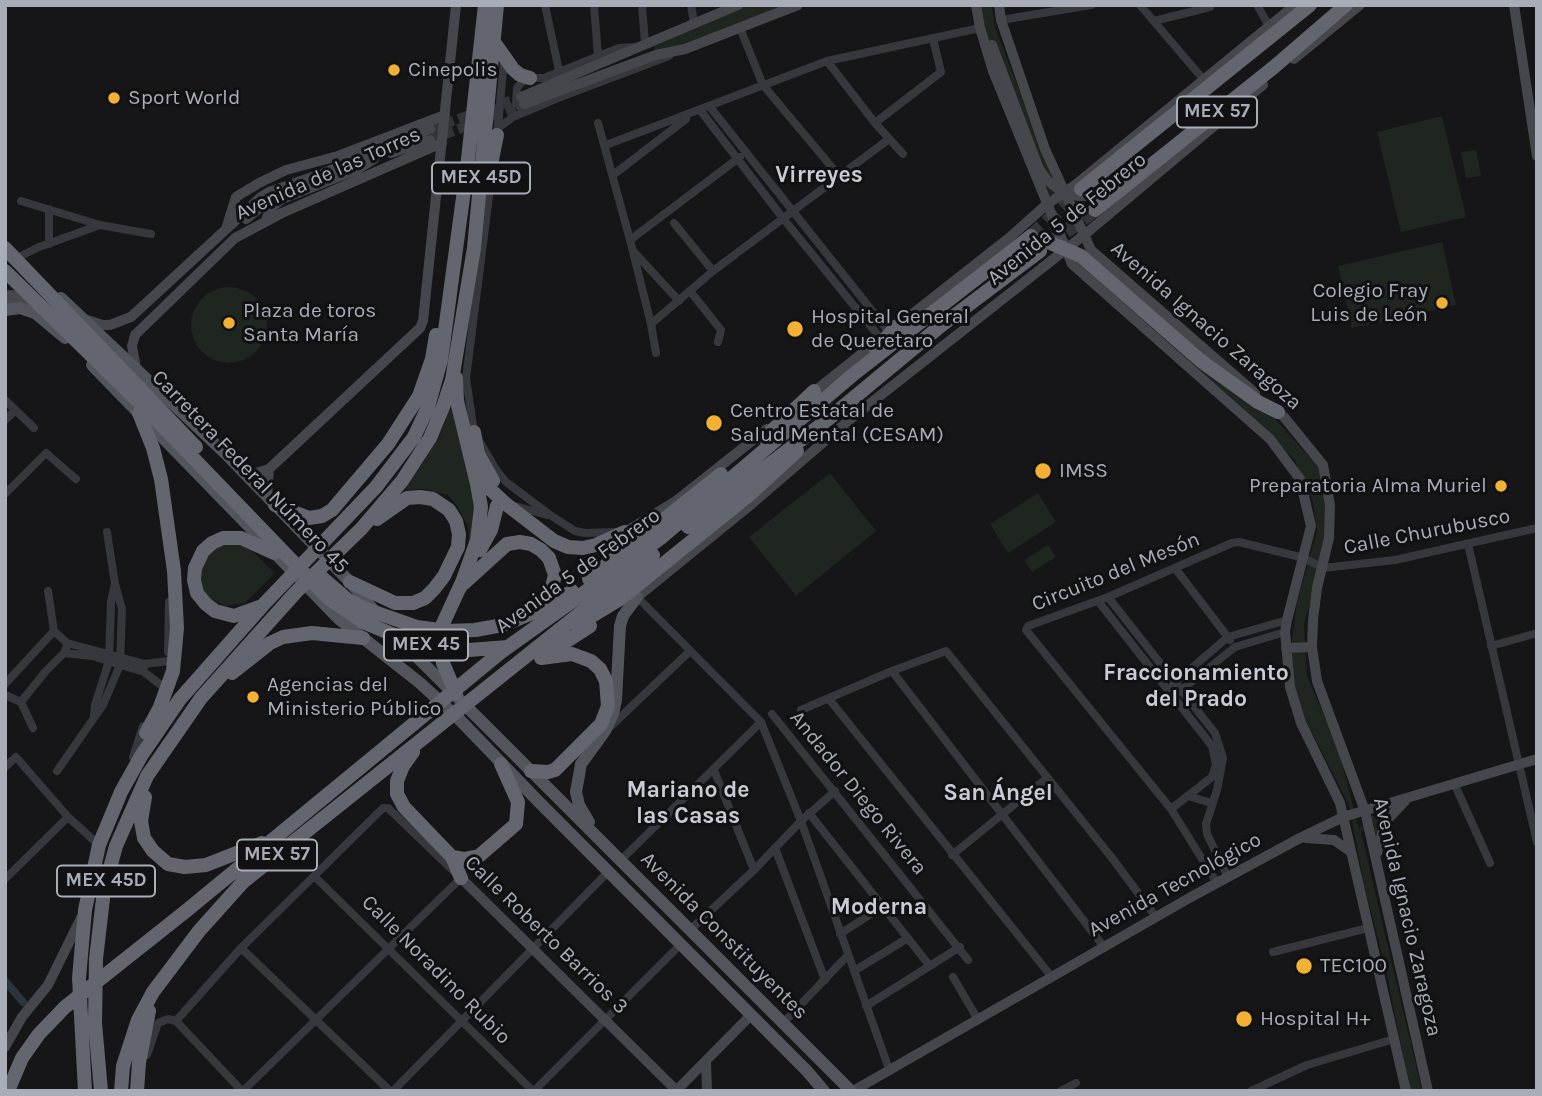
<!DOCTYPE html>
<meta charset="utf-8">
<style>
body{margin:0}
#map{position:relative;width:1542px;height:1096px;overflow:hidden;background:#161618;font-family:Karla,sans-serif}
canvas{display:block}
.frame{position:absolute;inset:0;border:7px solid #a8adb8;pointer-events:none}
</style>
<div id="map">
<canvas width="1542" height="1096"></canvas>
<div class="frame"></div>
</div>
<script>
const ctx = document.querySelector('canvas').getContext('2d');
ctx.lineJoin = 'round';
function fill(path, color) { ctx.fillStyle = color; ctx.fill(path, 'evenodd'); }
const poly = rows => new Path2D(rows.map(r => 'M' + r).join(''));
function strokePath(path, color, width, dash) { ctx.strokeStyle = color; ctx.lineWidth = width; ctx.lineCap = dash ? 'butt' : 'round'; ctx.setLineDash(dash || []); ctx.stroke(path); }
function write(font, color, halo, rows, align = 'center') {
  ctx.font = font + ' Karla,sans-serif'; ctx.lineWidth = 6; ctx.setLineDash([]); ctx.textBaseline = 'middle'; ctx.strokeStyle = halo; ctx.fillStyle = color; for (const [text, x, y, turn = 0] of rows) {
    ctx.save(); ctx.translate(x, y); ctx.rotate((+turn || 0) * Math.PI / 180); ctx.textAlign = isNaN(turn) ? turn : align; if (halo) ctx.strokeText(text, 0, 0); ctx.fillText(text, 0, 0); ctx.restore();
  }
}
const green = poly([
 [738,5,798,5,656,55,653,40],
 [979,5,992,5,995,27,1057,189,1052,195,1046,194,982,28],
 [1442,116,1466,217,1401,232,1377,132],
 [1476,150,1481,176,1466,178,1461,152],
 [1442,242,1456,305,1352,328,1338,266],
 [1083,249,1266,409,1321,470,1329,536,1304,624,1307,676,1338,748,1359,829,1371,817,1392,807,1375,840,1373,820,1361,832,1422,1091,1410,1091,1387,974,1364,884,1349,805,1294,698,1291,674,1292,640,1297,602,1317,530,1313,502,1295,461,1266,429,1072,257],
 '191 325a38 38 0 1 1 76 0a38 38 0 1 1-76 0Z',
 [455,397,477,511,469,548,468,526,457,506,448,495,423,489,405,490,439,437],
 [830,473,876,531,796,596,749,537],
 [1038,493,1056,522,1008,553,990,524],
 [238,543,249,548,275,573,245,603,225,606,207,596,202,588,200,568,203,559,218,545],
 [1048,545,1056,557,1032,572,1024,560]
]);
const canal = poly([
 [5,981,23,1002]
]);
const secondaryTunnel = poly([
 [492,117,524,104],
 [430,129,521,97],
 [430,140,477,122]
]);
const highwayTunnel = poly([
 [1031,236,1078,193],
 [1049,244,1095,210]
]);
const street = poly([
 [545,5,559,71],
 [594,5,598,56],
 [642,5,645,43],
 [691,5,694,23],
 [1140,5,1203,79],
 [1257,5,1269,26],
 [1001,20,1091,5],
 [1154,21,1210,7],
 [740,28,763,85,840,177],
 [827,61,875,123,903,154],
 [710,107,889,332],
 [700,110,782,217,881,339],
 [524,112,516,102,517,88,522,82,530,78,544,78,619,48,634,47],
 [598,123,630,240,651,324,656,353],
 [875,123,941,72,933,39],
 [498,128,513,117,558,98,669,56],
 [497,136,504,60],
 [606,145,827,61,980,28],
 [492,173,466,378,474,432,497,471,506,482,550,515,575,531,585,533,615,532],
 [613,175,686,119],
 [21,201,100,225,151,234],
 [674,223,713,271],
 [630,240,740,157],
 [49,244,49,209],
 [634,252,679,301],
 [17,258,39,247,100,225],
 [690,291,721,330,718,342],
 [651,324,713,271,889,139],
 [5,400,34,428],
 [5,420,16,410],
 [5,494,46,453,76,479],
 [515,506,547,515],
 [1468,544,1537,842],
 [1175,568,1230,640],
 [48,591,54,631,67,643,145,664,168,661],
 [637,597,761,722,801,821,889,1069],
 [1108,597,1215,733,1223,758,1217,790,1206,824,1207,834,1228,877],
 [1098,601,1212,746,1216,765,1212,777,1171,809],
 [1491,646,1537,633],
 [168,652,169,602],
 [64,653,92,656,144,672],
 [144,670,144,672,162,686],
 [892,671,1104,947],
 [5,684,54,631],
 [1173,684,1228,637,1287,620],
 [1179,692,1235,647,1285,632],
 [5,695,21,702,33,728],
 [829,699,1051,976],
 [21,702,45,672,64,653,66,648],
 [801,710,892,671,946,651,1112,858,1156,917],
 [772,714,968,960],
 [94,715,95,705,109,661,111,602,114,587],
 [611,726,690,651],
 [133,757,143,726],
 [5,767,16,757,68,817,99,845],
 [714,770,754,870],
 [57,771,103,705,120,665,122,609,115,584,107,532],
 [1454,783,1490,863],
 [1188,796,1211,803],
 [809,813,929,965],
 [775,848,825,980],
 [952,855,1047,778],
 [621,860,761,722],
 [314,876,533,1091],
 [5,879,68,817],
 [1217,883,1171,809,1026,630,1028,626,1108,597,1232,543,1239,542,1304,558,1323,568,1395,560,1537,528],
 [690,930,754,870,801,821,835,791],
 [840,934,883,906],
 [241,948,390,1091],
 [1273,952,1368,928],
 [854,971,908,938],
 [953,977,977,1018],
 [866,1006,960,947],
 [176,1021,241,948,383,808,388,808,461,878,243,1091],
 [176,1021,242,1091],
 [784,1022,848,955],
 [147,1055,158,1023,168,1019,176,1021],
 [393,1091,609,871],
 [534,1091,681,944],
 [1061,1091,1076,1083],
 [1251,1091,1307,1065,1394,1039]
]);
const secondary = poly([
 [976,5,980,28,993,71,1072,264,1270,439,1300,479,1311,526,1287,620,1285,632,1290,687,1301,723,1340,803,1406,1091],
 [999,5,1001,20,1045,149,1091,250,1255,393],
 [1514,5,1537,156],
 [992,45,1039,169,1047,180,1058,189,1078,196,1096,196,1114,192],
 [1294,59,1360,5],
 [521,97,738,5],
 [524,104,656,55,685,49,798,5],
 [391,153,430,140],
 [246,219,267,202,288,190],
 [266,221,270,209,282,199,358,169,374,159],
 [227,226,236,197,259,183,286,170,338,156,445,115],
 [5,295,30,296],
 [5,304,24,303,40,307],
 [87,320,103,325,110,325,131,317,261,197,269,192,321,174,430,129],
 [892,330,1009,238,1046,205,1075,185,1295,5],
 [136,369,132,346,135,335,235,238,282,213,442,143],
 [810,395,879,340],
 [1273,408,1284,417,1323,465,1330,505,1329,538,1317,588,1313,620,1312,647,1317,681,1365,811,1428,1091],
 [243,472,256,473,269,469,420,328,423,321,456,5],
 [267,496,269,469],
 [625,532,676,501,767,429],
 [637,597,754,502,848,421,1089,231,1263,85],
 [1286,648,1312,647],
 [1306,838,1334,840,1351,852],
 [1377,853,1385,822,1405,801],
 [461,878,676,1090],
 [5,1047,22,1017,48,985,81,918],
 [706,1062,707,1091],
 [676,1091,751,1015],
 [853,1091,1191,897,1300,838,1343,817,1537,759]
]);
const primary = poly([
 [61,298,228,456,350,582,377,614],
 [5,310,20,308,35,313,65,338],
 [92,365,339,619,420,683,457,717,537,800,807,1071,824,1091],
 [396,636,851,1091],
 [589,822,579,805,576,792,581,764,605,731,613,714,616,700,620,626,623,616,637,597]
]);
const highway = poly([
 [494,42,513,69,520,75,530,78],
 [489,175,497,135],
 [1081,189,1310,5],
 [1095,210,1274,67,1346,5],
 [1024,243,1046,241,1081,256,1201,361,1258,402,1278,412],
 [5,248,196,447],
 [5,271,147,410,328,598,363,622,406,640,469,650,508,647],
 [876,349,897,326],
 [456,378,457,401,477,484,481,507,477,540,460,588],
 [139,413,153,448,161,479,174,571,177,628,173,671,160,707,146,733],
 [474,432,478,454,493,481],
 [764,438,814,391],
 [476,476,506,504,554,541,568,547,583,548,596,545,625,532],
 [275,505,309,518,322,516,332,510,388,444,419,396,432,359,436,335],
 [688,527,827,420,938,328,1040,251],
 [480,550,491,530,497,506],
 [319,575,348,600,366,609,417,627,447,631,475,630,503,625,554,604,572,591],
 [589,579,721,474],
 [350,582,395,603,413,603,425,598,434,589,444,576,458,547,459,534,456,521,449,510,433,499,420,497,407,498,377,519],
 [463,584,507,544,520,542,531,544,541,550,549,558,555,575,549,598,540,611],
 [259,607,234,616,215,611,205,603,197,593,194,580,195,568,203,551,212,543,223,538,241,538,274,553],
 [577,625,620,599,749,495,797,451],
 [545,655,590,626],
 [232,673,270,643,283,637,312,633,363,638],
 [456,694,443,663,439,639,441,628,463,580],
 [413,752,403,766,397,781,397,794,404,807,452,857,464,859,479,856,516,824,518,802,501,764],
 [531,771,548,772,555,770,601,724,608,706,606,681,600,669,591,661,572,654,541,658],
 [145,797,141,821,144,838,153,851,168,864,185,867,206,865,262,843],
 [452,857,461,878],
 [8,1091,22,1058,39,1034,65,1007,186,911,501,652,662,537,855,373,1031,236],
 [85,1091,79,978,85,910,99,845,121,792,141,756,180,699,263,605,376,487,414,437,428,407,441,360,467,168,485,5],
 [101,1091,95,1023,96,959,104,890,116,846,147,776,201,698,296,592,361,529,402,481,430,438,443,407,452,380,474,248,497,5],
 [121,1091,123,1066,138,1020,153,992,199,931,243,882,653,555],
 [137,1091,139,1063,149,1011]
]);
const markers = [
 [394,70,7,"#f2b134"],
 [114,98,7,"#f2b134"],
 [1442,303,7,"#f2b134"],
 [229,323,7,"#f2b134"],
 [795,329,9,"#f2b134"],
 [714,423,9,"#f2b134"],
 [1043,471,9,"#f2b134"],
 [1501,486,7,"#f2b134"],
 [253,697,7,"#f2b134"],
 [1304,966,9,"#f2b134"],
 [1244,1019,9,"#f2b134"]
];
const shields = [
 [1217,112,80],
 [481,178,98],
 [426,645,84],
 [277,855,80],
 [106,881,98]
];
const shieldNames = [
 ["MEX 57",1217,112],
 ["MEX 45D",481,178],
 ["MEX 45",426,645],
 ["MEX 57",277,855],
 ["MEX 45D",106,881]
];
const poiNames = [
 ["Cinepolis",408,70],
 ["Sport World",128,98],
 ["Colegio Fray",1428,291,"right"],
 ["Luis de León",1428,315,"right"],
 ["Plaza de toros",243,311],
 ["Santa María",243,335],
 ["Hospital General",811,317],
 ["de Queretaro",811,341],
 ["Centro Estatal de",730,411],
 ["Salud Mental (CESAM)",730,435],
 ["IMSS",1059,471],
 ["Preparatoria Alma Muriel",1487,486,"right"],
 ["Agencias del",267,685],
 ["Ministerio Público",267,709],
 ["TEC100",1320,966],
 ["Hospital H+",1260,1019]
];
const streetNames = [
 ["Avenida de las Torres",328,174,-24],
 ["Avenida 5 de Febrero",1067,219,-39],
 ["Avenida Ignacio Zaragoza",1206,326,41],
 ["Carretera Federal Número 45",250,472,46],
 ["Calle Churubusco",1427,532,-11],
 ["Avenida 5 de Febrero",578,571,-36],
 ["Circuito del Mesón",1116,572,-22],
 ["Andador Diego Rivera",858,793,51],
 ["Avenida Tecnológico",1175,885,-29],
 ["Avenida Ignacio Zaragoza",1407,917,77],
 ["Calle Roberto Barrios 3",546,935,44],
 ["Avenida Constituyentes",724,936,45],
 ["Calle Noradino Rubio",436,970,45]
];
const neighbourhoodNames = [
 ["Virreyes",819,175],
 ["Fraccionamiento",1196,673],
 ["del Prado",1196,699],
 ["Mariano de",688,790],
 ["las Casas",688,816],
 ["San Ángel",998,793],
 ["Moderna",879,907]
];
fill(green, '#1e261f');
strokePath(canal, '#2c353c', 8);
strokePath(secondaryTunnel, '#333438', 10, [10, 5]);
strokePath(highwayTunnel, '#333438', 14, [14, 7]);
strokePath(street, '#37383d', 8);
strokePath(secondary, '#45474d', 10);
strokePath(primary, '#53555c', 12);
strokePath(highway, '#63666e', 14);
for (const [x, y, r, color] of markers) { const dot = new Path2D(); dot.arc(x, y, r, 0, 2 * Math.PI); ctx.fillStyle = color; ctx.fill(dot); strokePath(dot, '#111113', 2.5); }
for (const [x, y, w] of shields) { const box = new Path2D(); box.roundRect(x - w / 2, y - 15.5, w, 31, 5); ctx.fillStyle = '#111113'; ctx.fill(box); strokePath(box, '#a8adb8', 2); }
write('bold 19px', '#a8adb8', null, shieldNames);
write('21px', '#a8adb8', '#111113', poiNames, 'left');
write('21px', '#a8adb8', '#111113', streetNames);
write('bold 23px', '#c9ccd4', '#111113', neighbourhoodNames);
</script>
